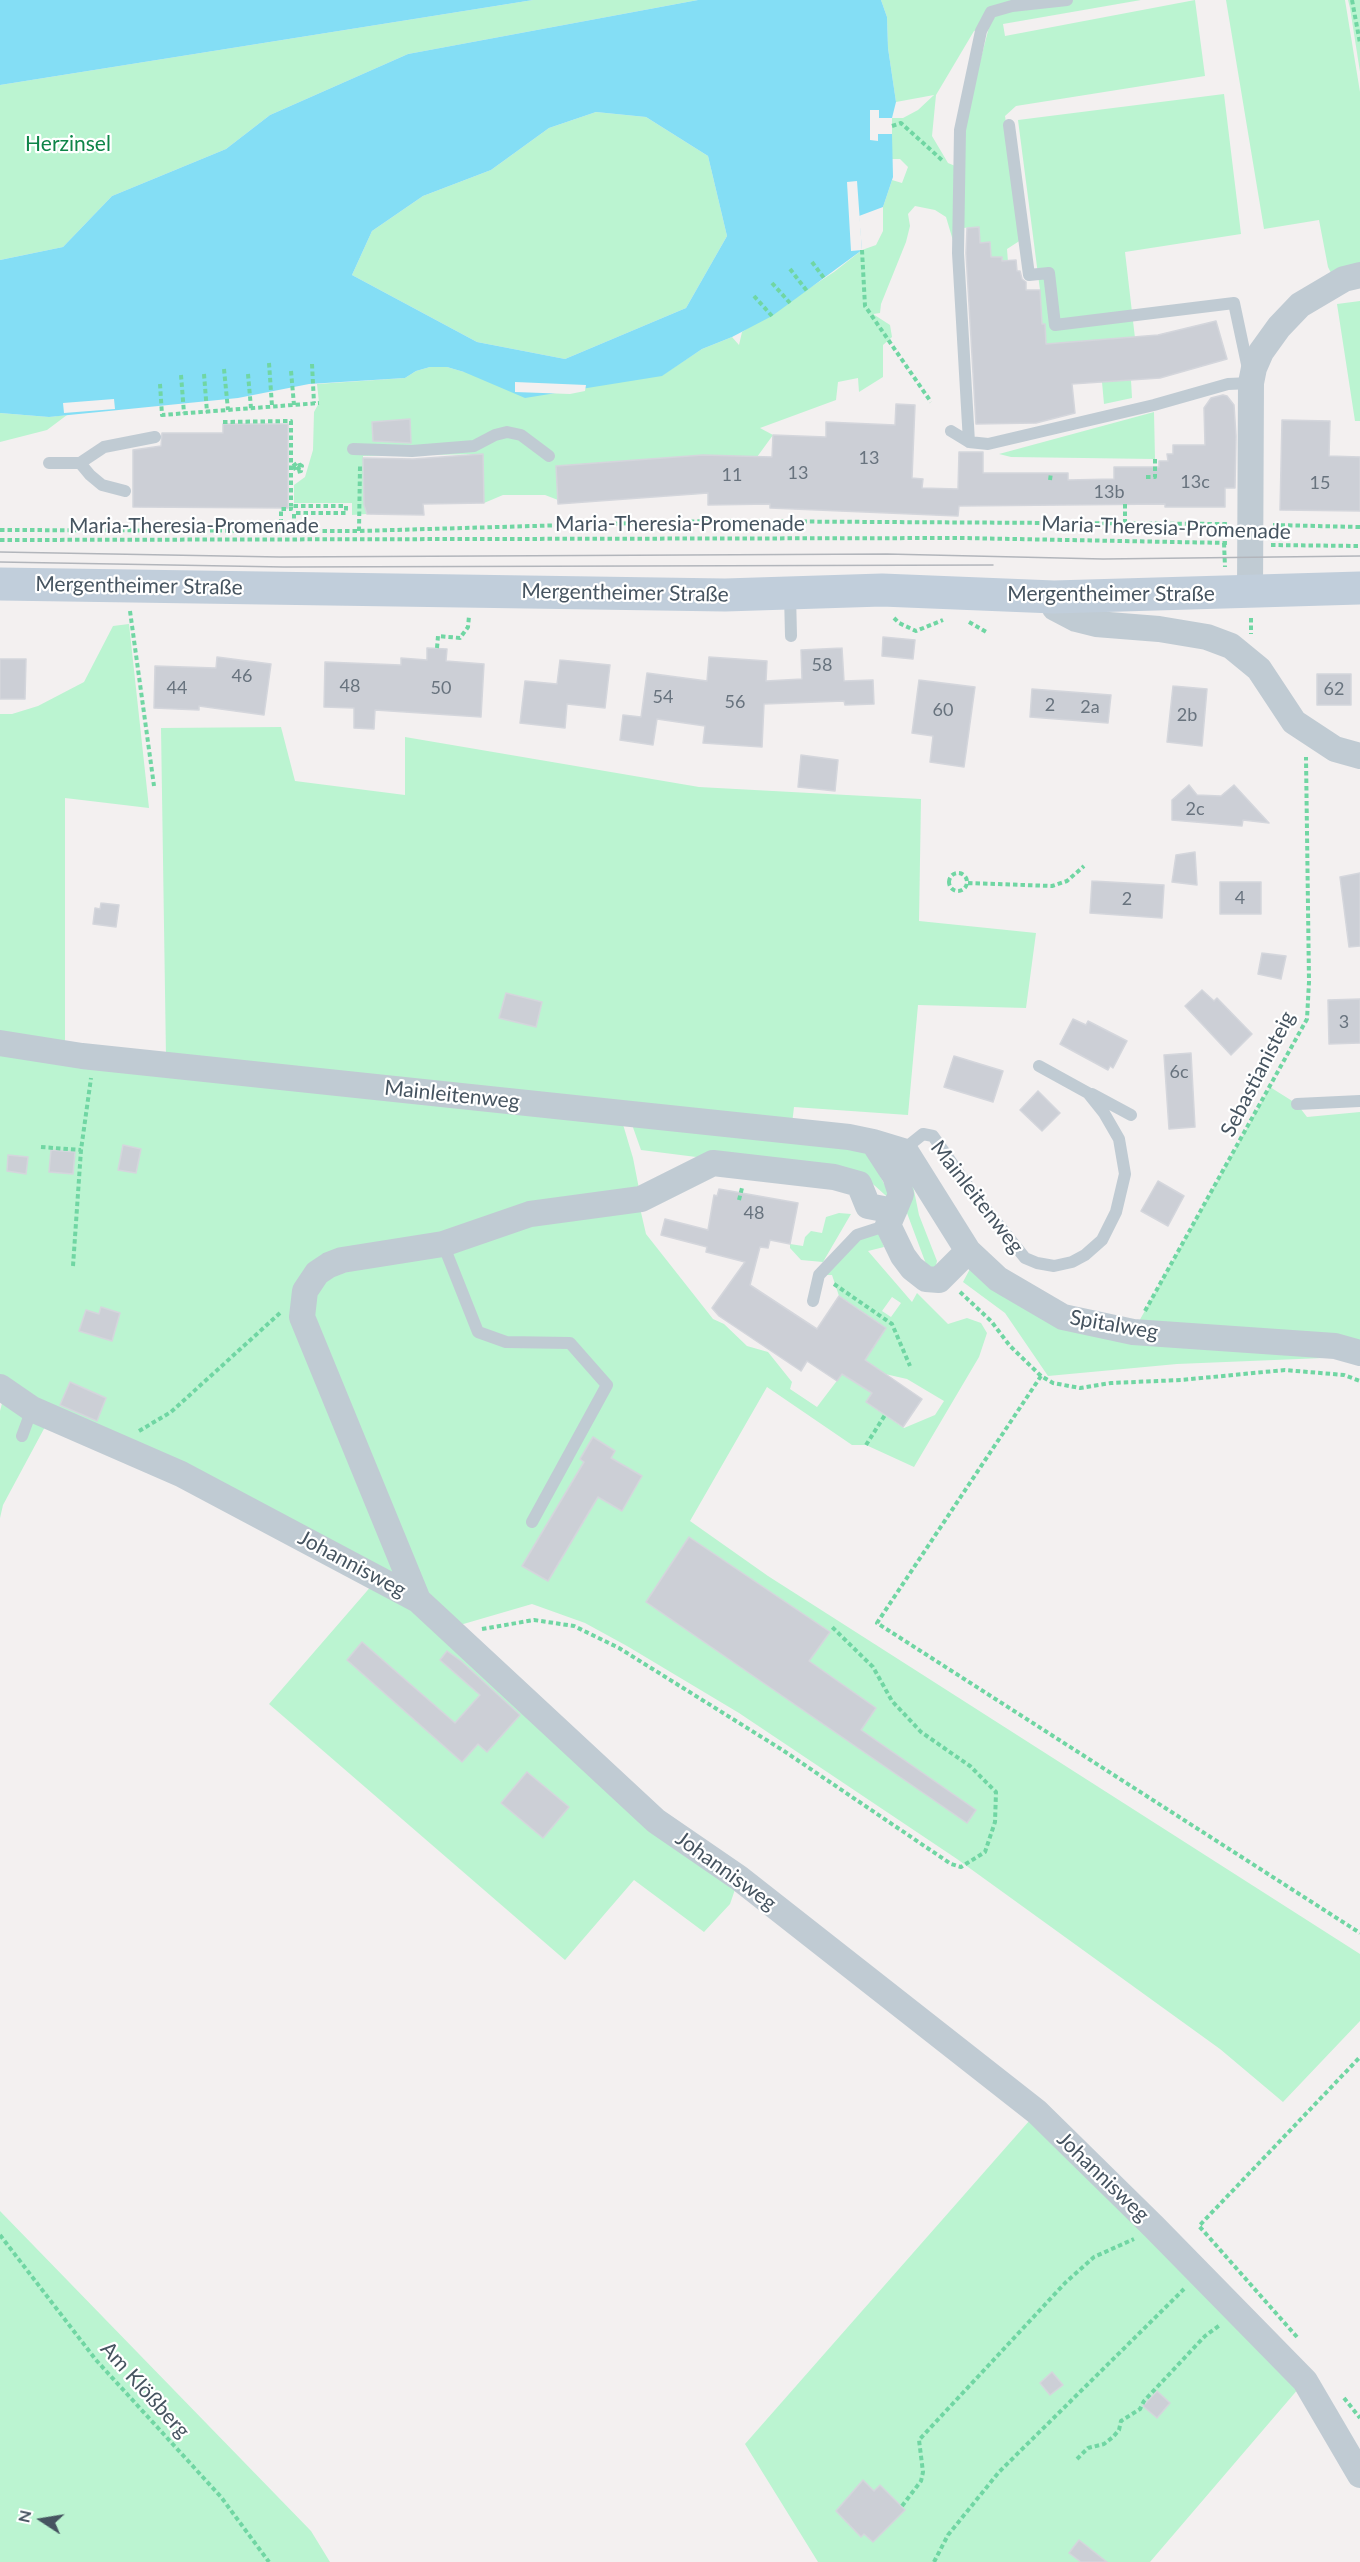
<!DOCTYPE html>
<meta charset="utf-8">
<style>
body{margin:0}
#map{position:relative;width:1360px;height:2562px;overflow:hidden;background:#f3f0f0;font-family:Lato,sans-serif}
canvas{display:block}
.north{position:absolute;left:12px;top:2490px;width:60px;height:60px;-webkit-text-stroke:4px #fff;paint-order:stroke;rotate:282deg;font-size:16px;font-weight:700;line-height:24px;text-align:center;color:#465460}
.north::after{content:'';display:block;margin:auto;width:21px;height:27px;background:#465460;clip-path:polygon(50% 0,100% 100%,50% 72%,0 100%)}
</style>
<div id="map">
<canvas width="1360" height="2562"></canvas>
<div class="north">N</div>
</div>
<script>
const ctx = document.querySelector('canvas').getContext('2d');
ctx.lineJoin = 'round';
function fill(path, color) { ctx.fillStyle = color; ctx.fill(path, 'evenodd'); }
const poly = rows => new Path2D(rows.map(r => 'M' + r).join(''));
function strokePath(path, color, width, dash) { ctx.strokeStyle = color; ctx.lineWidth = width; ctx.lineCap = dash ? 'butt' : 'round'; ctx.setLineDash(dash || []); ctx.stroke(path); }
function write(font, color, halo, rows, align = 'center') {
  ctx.font = font + ' Lato,sans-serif'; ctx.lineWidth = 4.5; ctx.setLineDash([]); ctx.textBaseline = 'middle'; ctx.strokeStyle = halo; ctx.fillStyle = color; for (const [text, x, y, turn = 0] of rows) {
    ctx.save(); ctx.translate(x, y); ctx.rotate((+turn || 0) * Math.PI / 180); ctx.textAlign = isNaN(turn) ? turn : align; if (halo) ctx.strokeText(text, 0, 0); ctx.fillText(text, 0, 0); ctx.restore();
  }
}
const green = poly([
 [533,0,698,0,408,54,270,115,226,149,112,196,63,247,0,260,0,85],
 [881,0,1141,0,1003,24,1005,36,1195,0,1205,76,1016,106,1005,116,1024,238,1007,249,1009,275,1003,276,1002,257,991,257,990,242,980,243,979,227,962,228,957,254,946,217,935,210,915,206,908,214,910,226,906,242,881,304,880,313,873,314,890,325,892,337,883,345,883,377,859,392,858,378,838,382,836,400,760,428,773,435,757,457,708,493,686,495,683,457,556,466,558,500,545,495,503,495,484,503,483,454,363,456,364,505,367,514,352,515,352,503,294,503,294,485,305,477,313,450,314,412,319,403,317,384,405,378,416,371,430,367,447,367,464,372,661,376,702,349,732,337,739,345,742,332,834,272,862,250,876,245,883,231,883,207,892,180,902,183,908,167,900,159,892,159,892,118,903,118,918,110,934,95,896,102,888,48,887,17],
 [989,27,962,131,960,168,948,163,932,136,936,95,974,31],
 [1226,0,1345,0,1360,92,1360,266,1332,275,1328,267,1319,220,1264,229],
 [1348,0,1360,0,1360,72,1350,8],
 [1224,94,1241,234,1125,252,1135,338,1046,344,1045,324,1036,324,1041,308,1040,290,1018,120],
 [596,112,646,117,708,156,727,236,686,308,565,359,477,342,352,275,372,231,423,196,491,170,549,128],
 [1360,301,1360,421,1355,421,1337,304],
 [1131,380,1132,398,1104,404,1102,382],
 [1154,412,1155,459,1011,457,999,454],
 [0,413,49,417,67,415,47,430,0,442],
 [129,624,149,808,65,798,65,1046,0,1035,0,714,12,714,38,706,84,682,113,626],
 [281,727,295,781,405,795,405,737,699,787,921,799,919,921,1036,933,1026,1008,918,1005,908,1115,794,1107,792,1124,166,1057,161,728],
 [0,1050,622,1121,633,1158,641,1199,342,1260,305,1291,418,1600,739,1878,730,1904,704,1932,634,1880,565,1960,269,1704,373,1584,178,1483,46,1425,3,1505,0,1518,0,1411,5,1392,0,1387],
 [1270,1087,1297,1104,1307,1117,1360,1112,1360,1353,1321,1352,1323,1358,1177,1364,1048,1376,1005,1313,963,1282,972,1265,998,1279,1133,1332],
 [630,1119,865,1147,894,1203,874,1185,862,1178,641,1150],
 [909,1166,919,1215,937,1261,935,1269,926,1264,904,1205],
 [640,1208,646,1234,713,1319,724,1324,747,1346,768,1352,792,1382,790,1389,817,1407,842,1374,852,1380,886,1328,839,1296,832,1275,819,1275,857,1235,877,1228,884,1247,868,1251,912,1302,917,1293,948,1324,967,1318,981,1323,987,1333,979,1357,914,1467,866,1445,852,1445,767,1387,690,1521,768,1576,1360,1954,1360,2021,1283,2102,1220,2049,957,1859,739,1713,627,1646,585,1623,532,1604,460,1625,428,1592,313,1318,312,1304,323,1278,530,1225],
 [892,1297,901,1303,891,1317,882,1311],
 [885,1374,907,1379,944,1401,935,1415,904,1428,866,1402],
 [839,1213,851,1214,823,1262,801,1260,790,1248,790,1244,803,1246,805,1237,811,1231,822,1233,826,1217],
 [1037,2112,1305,2381,1150,2562,818,2562,745,2444],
 [0,2211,311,2531,330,2562,0,2562]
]);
const water = poly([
 [0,0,533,0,0,85],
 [698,0,881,0,887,17,888,48,896,102,892,118,879,118,879,110,870,110,870,140,878,141,878,134,892,134,893,177,883,207,859,216,862,250,772,316,732,337,702,349,662,376,525,398,464,372,447,367,430,367,416,371,405,378,309,384,238,398,49,417,0,413,0,260,63,247,112,196,226,149,270,115,408,54],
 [596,112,646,117,708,156,727,236,686,308,565,359,477,342,352,275,372,231,423,196,491,170,549,128]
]);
const pier = poly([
 [857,181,862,250,851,251,847,182],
 [515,382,586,385,585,391,570,394,515,392],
 [114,399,115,409,64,413,63,403]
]);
const building = poly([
 [979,227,980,243,990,242,991,257,1002,257,1002,261,1016,260,1017,271,1020,271,1022,279,1026,282,1026,290,1040,290,1042,324,1045,324,1046,344,1158,335,1216,321,1227,359,1160,378,1072,384,1075,413,1036,423,976,424,966,253,967,228,979,227],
 [1223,395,1227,396,1234,405,1236,436,1235,488,1225,488,1225,507,1165,507,1165,504,959,506,958,516,770,508,770,504,708,505,708,493,558,504,556,466,703,455,772,457,773,435,826,437,826,422,895,425,896,404,915,405,912,478,923,479,922,488,958,489,959,452,983,452,983,473,1068,473,1068,480,1114,479,1114,467,1159,467,1159,461,1168,461,1167,454,1173,454,1173,445,1205,445,1204,408,1211,398,1223,395],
 [410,419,411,443,373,441,372,422,410,419],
 [1282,420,1330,421,1329,456,1360,457,1360,511,1280,510,1282,420],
 [223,424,288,424,288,508,133,507,133,450,161,446,162,433,223,433,223,424],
 [483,454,484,503,423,504,424,515,367,514,364,505,363,458,413,459,483,454],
 [883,637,915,640,913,659,882,656,883,637],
 [427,648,447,649,446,661,484,664,481,717,375,710,374,729,354,728,354,708,324,707,325,662,401,665,401,658,427,660,427,648],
 [842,648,844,681,873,680,874,704,845,705,844,701,764,704,762,747,703,743,705,726,657,719,653,745,620,740,623,715,641,717,647,673,707,681,709,657,767,661,766,681,802,679,801,650,842,648],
 [217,657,271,664,264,715,199,706,199,710,154,708,155,666,216,668,217,657],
 [0,659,26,659,25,699,0,699,0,659],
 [560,660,610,665,605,708,567,704,565,728,520,723,525,681,557,684,560,660],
 [1317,674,1351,674,1351,705,1317,705,1317,674],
 [919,680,975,687,964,767,930,762,933,736,912,733,919,680],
 [1173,686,1207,689,1202,746,1167,742,1173,686],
 [1032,689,1111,695,1108,723,1030,717,1032,689],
 [801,755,838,760,835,791,798,787,801,755],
 [1189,785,1197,795,1221,796,1234,785,1269,823,1243,820,1242,826,1172,820,1172,800,1189,785],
 [1195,852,1197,885,1172,882,1176,855,1195,852],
 [1360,873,1360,946,1349,947,1340,877,1360,873],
 [1092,881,1164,885,1162,918,1090,913,1092,881],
 [1220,882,1261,882,1261,914,1220,914,1220,882],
 [101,903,119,905,116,927,93,924,95,908,100,909,101,903],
 [1262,953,1286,956,1281,979,1258,974,1262,953],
 [1202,990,1214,1001,1217,998,1252,1034,1231,1055,1185,1006,1202,990],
 [506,993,542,1002,536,1027,499,1018,506,993],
 [1360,999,1360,1043,1329,1044,1328,1000,1360,999],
 [1073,1019,1086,1025,1088,1021,1127,1041,1113,1068,1110,1066,1108,1070,1060,1044,1073,1019],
 [1191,1053,1195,1127,1169,1129,1164,1055,1191,1053],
 [954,1056,1003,1071,993,1102,944,1087,954,1056],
 [1038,1091,1060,1113,1042,1131,1020,1110,1038,1091],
 [123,1145,141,1149,136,1173,118,1170,123,1145],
 [51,1150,75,1152,73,1174,49,1172,51,1150],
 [8,1155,28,1157,26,1174,7,1171,8,1155],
 [1158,1181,1184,1196,1168,1226,1141,1211,1158,1181],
 [719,1189,798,1203,790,1244,770,1240,768,1248,760,1247,750,1285,817,1329,839,1296,886,1328,865,1360,922,1399,903,1427,866,1402,872,1393,842,1374,837,1381,807,1361,801,1371,719,1316,712,1308,745,1262,706,1252,707,1247,661,1235,665,1219,708,1230,714,1195,717,1196,719,1189],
 [101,1307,120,1313,112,1341,79,1331,86,1310,99,1314,101,1307],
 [70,1382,106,1398,97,1421,60,1405,70,1382],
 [593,1437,615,1451,611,1458,642,1476,622,1511,598,1497,548,1581,522,1566,584,1462,580,1459,593,1437],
 [689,1537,830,1632,809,1661,876,1708,861,1730,976,1810,967,1823,646,1602,689,1537],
 [362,1642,455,1723,480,1695,440,1660,447,1651,461,1661,520,1715,487,1752,478,1744,462,1762,347,1660,362,1642],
 [527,1772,569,1807,543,1838,501,1803,527,1772],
 [1052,2372,1063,2385,1050,2395,1040,2383,1052,2372],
 [1157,2391,1170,2403,1157,2418,1143,2406,1157,2391],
 [863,2480,874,2491,880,2485,905,2510,873,2542,864,2534,861,2537,836,2511,863,2480],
 [1079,2540,1107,2562,1081,2562,1069,2553,1079,2540]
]);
const path = poly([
 [1352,0,1360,43],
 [892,126,901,123,943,161],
 [862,250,865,306,931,402],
 [812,262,824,278],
 [790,269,807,291],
 [772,283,790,303],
 [754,296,772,316],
 [269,363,272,406],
 [312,364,314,403],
 [224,369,228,410],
 [291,371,294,405],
 [204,374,207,412],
 [248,374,251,408],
 [181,375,184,413],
 [160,384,162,415,319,403],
 [223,422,291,421,291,506],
 [293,466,297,463,302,466,301,471,297,472,294,467,300,465,301,467,300,470,296,467,300,468],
 [1146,477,1155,477,1155,459],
 [1050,480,1051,473],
 [1125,504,1125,524],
 [1273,525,1360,527],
 [0,530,359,531,708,521,1229,524],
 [281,531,281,509,291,509,291,506,346,506,346,513,294,513,294,531],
 [359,531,360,466],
 [0,540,961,538,1228,543],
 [1224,543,1225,567],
 [1271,545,1360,546],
 [130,611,154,786],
 [894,618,899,623,916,631,943,620],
 [1251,618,1251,634],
 [969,622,988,633],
 [437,648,438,636,460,638,468,627,469,616],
 '949 882a9 9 0 1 1 18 0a9 9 0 1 1-18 0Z',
 [968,883,1052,886,1067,881,1084,866],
 [41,1147,81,1150],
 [739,1200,742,1188],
 [73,1266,81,1150,91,1078],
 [834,1284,892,1324,910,1366],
 [960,1292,991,1321,1010,1346,1041,1376,1053,1383,1080,1388,1111,1383,1181,1380,1285,1370,1344,1375,1360,1381],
 [1145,1311,1307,1019,1309,982,1306,757],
 [1041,1376,877,1623,1360,1933],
 [139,1431,171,1412,280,1313],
 [866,1445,885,1415],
 [482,1629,534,1620,574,1626,619,1648,784,1751,951,1864,961,1867,985,1852,995,1822,996,1792,970,1766,921,1732,892,1701,873,1667,832,1627],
 [0,2235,96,2360,221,2497,269,2562],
 [1297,2337,1199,2226,1360,2057],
 [1344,2398,1360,2418],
 [1077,2459,1088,2448,1104,2444,1113,2437,1119,2430,1121,2421,1140,2409,1144,2401,1205,2336,1220,2325],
 [902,2506,921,2481,923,2472,919,2440,1066,2282,1094,2257,1134,2239],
 [934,2562,948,2535,999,2472,1184,2289]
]);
const service = poly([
 [951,431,969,442,988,444,1154,405,1228,384,1251,383,1234,303,1055,325,1049,273,1029,275,1009,125],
 [969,442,958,253,960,130,981,31,991,12,1012,6,1067,0],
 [353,449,412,451,474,446,495,435,507,432,521,435,549,456],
 [49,463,80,463,104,447,155,437],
 [80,463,90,475,102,485,125,491],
 [790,594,791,636],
 [1092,1094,1131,1115],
 [1297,1104,1360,1101],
 [903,1150,923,1134,933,1136,970,1189,1025,1258,1037,1263,1054,1266,1072,1262,1085,1255,1102,1240,1116,1212,1125,1174,1119,1139,1104,1113,1088,1093,1039,1066],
 [443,1244,478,1332,506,1342,570,1343,607,1385,532,1522],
 [813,1301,819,1275,857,1235,888,1225],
 [22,1436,32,1409]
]);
const minor = poly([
 [1250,592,1251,383,1254,368,1261,352,1279,327,1300,305,1344,279,1360,275],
 [1054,597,1055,608,1076,619,1096,624,1159,629,1207,637,1231,646,1259,669,1294,722,1335,749,1360,756],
 [0,1043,82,1056,849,1137,873,1142,906,1152,968,1251,998,1279,1063,1317,1133,1332,1335,1346,1360,1353],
 [873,1142,895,1176,901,1194,894,1211],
 [0,1387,32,1409,181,1474,418,1600,656,1821,739,1878,1037,2112,1154,2227,1305,2381,1360,2475],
 [418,1600,302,1317,305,1291,317,1273,329,1265,342,1260,443,1244,530,1214,641,1199,713,1163,834,1177,859,1184,868,1206,894,1211,888,1225,903,1256,912,1268,926,1279,939,1280,968,1251]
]);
const secondary = poly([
 [0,584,725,595,882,590,1054,597,1360,588]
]);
const tram = poly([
 [0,552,280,557,887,554,1103,559,1360,556],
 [0,562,284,567,993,565]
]);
const numberNames = [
 ["13",869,458],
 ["13",798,473],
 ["11",732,475],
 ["13c",1195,482],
 ["15",1320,483],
 ["13b",1109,492],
 ["58",822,665],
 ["46",242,676],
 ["48",350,686],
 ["44",177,688],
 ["50",441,688],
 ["62",1334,689],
 ["54",663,697],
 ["56",735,702],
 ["2",1050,705],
 ["2a",1090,707],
 ["60",943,710],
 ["2b",1187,715],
 ["2c",1195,809],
 ["4",1240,898],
 ["2",1127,899],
 ["3",1344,1022],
 ["6c",1179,1072],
 ["48",754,1213]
];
const parkNames = [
 ["Herzinsel",68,144]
];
const streetNames = [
 ["Maria-Theresia-Promenade",680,524],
 ["Maria-Theresia-Promenade",194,526],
 ["Maria-Theresia-Promenade",1166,528,2],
 ["Mergentheimer Straße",139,586,1],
 ["Mergentheimer Straße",625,593,1],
 ["Mergentheimer Straße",1111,594],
 ["Sebastianisteig",1258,1074,-63],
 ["Mainleitenweg",452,1095,6],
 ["Mainleitenweg",977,1197,52],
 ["Spitalweg",1114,1325,10],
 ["Johannisweg",352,1564,28],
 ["Johannisweg",726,1871,36],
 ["Johannisweg",1103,2177,44],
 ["Am Klößberg",145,2390,48]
];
fill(green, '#bbf4d1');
fill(water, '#84def5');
fill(pier, '#f3f0f0');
fill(building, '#cccfd6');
strokePath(building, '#d4d6dc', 1.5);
strokePath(path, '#70d6a3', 4, [4.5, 3]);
strokePath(service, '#c0cbd3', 12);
strokePath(minor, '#c0cbd3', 26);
strokePath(secondary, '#c1cedb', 33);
strokePath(tram, '#b2b5bb', 1.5);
write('18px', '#68737e', null, numberNames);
write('21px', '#0e8448', '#fff', parkNames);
write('21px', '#465460', '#fff', streetNames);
</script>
